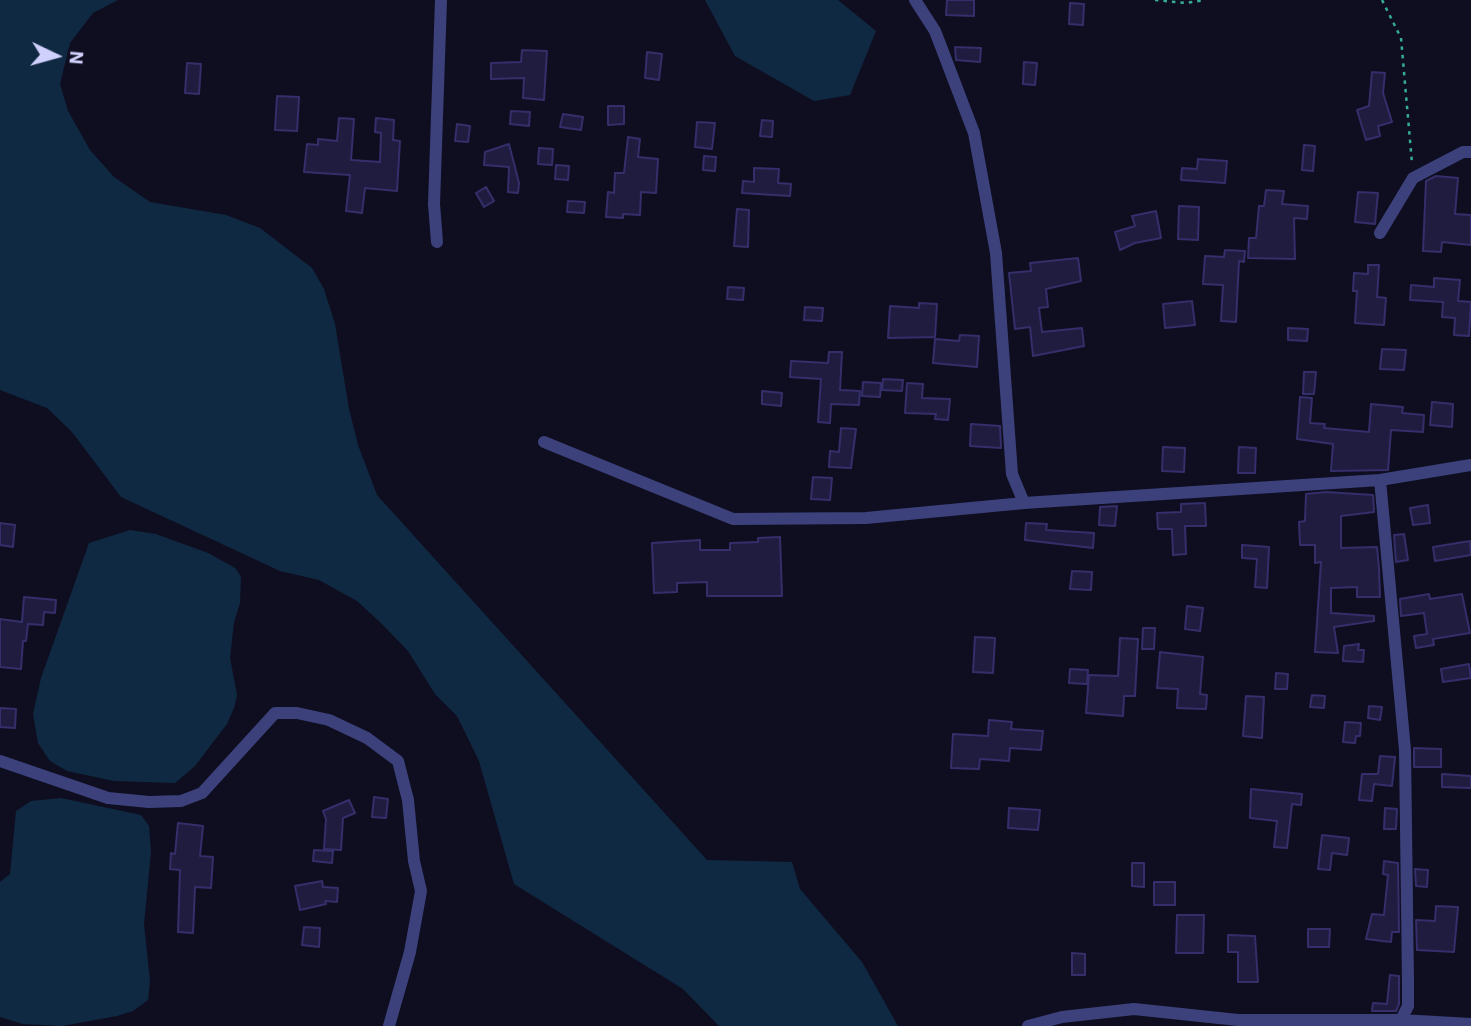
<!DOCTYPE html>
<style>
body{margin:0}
#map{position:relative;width:1471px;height:1026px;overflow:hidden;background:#0f0e20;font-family:"IBM Plex Sans",sans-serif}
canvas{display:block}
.north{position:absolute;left:21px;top:21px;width:70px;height:70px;-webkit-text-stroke:5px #0f0e20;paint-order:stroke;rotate:95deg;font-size:19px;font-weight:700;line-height:28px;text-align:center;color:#d0d0fc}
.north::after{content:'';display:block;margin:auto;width:24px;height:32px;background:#d0d0fc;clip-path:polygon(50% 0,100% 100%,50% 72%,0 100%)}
</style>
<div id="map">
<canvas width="1471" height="1026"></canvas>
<div class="north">N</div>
</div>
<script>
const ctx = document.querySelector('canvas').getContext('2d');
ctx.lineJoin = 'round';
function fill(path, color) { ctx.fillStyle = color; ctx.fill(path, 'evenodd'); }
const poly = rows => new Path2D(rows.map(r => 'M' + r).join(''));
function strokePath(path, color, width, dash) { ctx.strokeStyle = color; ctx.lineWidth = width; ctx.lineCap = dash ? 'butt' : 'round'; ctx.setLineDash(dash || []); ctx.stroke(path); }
const water = poly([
 [0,0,118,0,93,13,70,43,60,84,68,111,90,150,114,177,150,202,226,215,260,228,312,268,324,289,335,324,349,409,358,445,377,495,707,860,792,862,800,889,862,962,898,1026,719,1026,683,989,514,884,479,761,457,716,435,694,408,651,382,624,357,601,319,580,280,571,121,497,72,432,47,408,0,390],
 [705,0,838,0,876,31,850,95,814,101,735,56],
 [130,530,156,534,208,553,235,568,241,576,240,603,234,622,230,658,237,695,234,708,227,724,195,766,175,783,114,781,67,771,50,761,38,743,33,714,41,678,89,543],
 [61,798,141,815,149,826,151,852,144,924,150,981,148,1000,133,1011,117,1016,62,1026,23,1024,0,1017,0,882,10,874,16,811,31,801]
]);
const building = poly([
 [947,0,974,0,974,16,946,15,947,0],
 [1070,3,1084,4,1083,25,1069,24,1070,3],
 [955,47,981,48,980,62,956,60,955,47],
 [522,50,547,51,544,100,523,98,524,78,491,79,491,63,521,62,522,50],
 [647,52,662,54,659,80,645,78,647,52],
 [1024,62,1037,63,1035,85,1023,84,1024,62],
 [187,63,201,64,199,94,185,93,187,63],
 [1372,72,1385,73,1383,93,1392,122,1378,126,1380,136,1366,140,1357,110,1369,106,1372,72],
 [277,96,299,97,297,131,275,130,277,96],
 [608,106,624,106,624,124,608,125,608,106],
 [511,111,530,112,529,126,510,124,511,111],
 [563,114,583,117,581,130,560,127,563,114],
 [339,118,354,119,351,160,380,162,381,133,375,132,376,118,394,120,393,140,400,141,397,191,365,188,362,213,346,211,350,175,304,172,307,144,318,145,318,139,337,141,339,118],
 [762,120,773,121,772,137,760,136,762,120],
 [697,122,715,123,712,149,695,147,697,122],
 [457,124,470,126,468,142,455,141,457,124],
 [628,137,640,139,638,157,658,159,656,193,641,192,640,215,623,214,623,218,606,217,608,192,614,193,615,173,624,173,628,137],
 [509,144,519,183,518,193,508,192,509,167,484,165,485,152,509,144],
 [1304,145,1315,146,1313,171,1302,170,1304,145],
 [539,148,553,149,552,165,538,164,539,148],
 [704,156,716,157,715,171,703,170,704,156],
 [1198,159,1227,161,1225,183,1181,180,1182,168,1197,169,1198,159],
 [556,165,569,166,568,180,555,179,556,165],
 [754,168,779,169,778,183,791,184,790,196,742,193,743,181,754,182,754,168],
 [1436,176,1458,178,1455,214,1471,215,1471,245,1442,242,1441,252,1423,251,1426,181,1436,176],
 [486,187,494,201,484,207,476,193,486,187],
 [1266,190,1284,191,1282,204,1308,206,1307,219,1294,218,1295,259,1248,258,1249,238,1256,238,1259,206,1264,206,1266,190],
 [1358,192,1378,193,1375,224,1355,222,1358,192],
 [568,201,585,202,584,213,567,212,568,201],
 [1179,206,1199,207,1198,240,1178,239,1179,206],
 [737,209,749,210,748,247,734,246,737,209],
 [1156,211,1161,238,1135,243,1120,250,1115,232,1135,226,1132,216,1156,211],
 [1225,250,1245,251,1244,262,1239,261,1236,322,1221,321,1223,285,1203,284,1205,256,1224,257,1225,250],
 [1078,258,1081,281,1046,289,1048,307,1039,308,1042,332,1082,328,1084,346,1033,356,1030,327,1015,329,1009,273,1031,271,1030,263,1078,258],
 [1368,265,1379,265,1377,297,1386,298,1384,325,1355,323,1357,291,1353,291,1354,273,1368,274,1368,265],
 [1434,278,1460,280,1458,301,1471,302,1469,336,1454,335,1455,318,1442,317,1443,302,1410,300,1411,285,1434,287,1434,278],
 [728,287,744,288,743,300,727,299,728,287],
 [1192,301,1195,325,1165,328,1163,304,1192,301],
 [919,303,937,304,935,337,888,338,890,306,919,308,919,303],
 [805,307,823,308,822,321,804,320,805,307],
 [1288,328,1308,329,1307,341,1288,340,1288,328],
 [960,335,979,336,977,367,933,363,935,339,959,341,960,335],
 [1382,349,1406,350,1404,370,1380,369,1382,349],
 [829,352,842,352,840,390,860,391,859,405,831,404,830,423,818,422,821,379,790,377,791,361,828,363,829,352],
 [1304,372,1316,372,1314,394,1303,394,1304,372],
 [883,379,903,380,902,391,882,390,883,379],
 [863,382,881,383,880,397,862,396,863,382],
 [907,383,923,384,922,398,950,399,948,420,935,419,936,414,905,413,907,383],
 [762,391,782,393,781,406,762,404,762,391],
 [1300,397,1312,398,1310,423,1325,424,1324,428,1369,432,1371,404,1403,407,1402,413,1424,415,1423,432,1391,430,1388,470,1331,471,1333,444,1297,439,1300,397],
 [1432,402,1453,404,1452,427,1430,425,1432,402],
 [971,424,1000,426,1001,448,970,446,971,424],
 [841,428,856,429,851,468,829,467,830,451,839,452,841,428],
 [1163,447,1185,448,1184,472,1162,471,1163,447],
 [1239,447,1256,448,1255,473,1238,473,1239,447],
 [813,477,832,478,830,500,811,499,813,477],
 [1326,492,1373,495,1374,512,1341,516,1341,548,1377,547,1379,569,1380,597,1357,597,1357,587,1331,588,1331,613,1374,616,1374,621,1334,627,1338,653,1315,652,1321,562,1315,563,1315,545,1300,545,1299,522,1305,521,1306,494,1326,492],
 [1205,503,1206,526,1185,526,1186,554,1173,555,1172,529,1158,529,1157,513,1181,512,1181,504,1205,503],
 [1428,505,1430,523,1413,525,1410,508,1428,505],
 [1117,506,1115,526,1099,525,1100,507,1117,506],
 [0,523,15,525,13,547,0,545,0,523],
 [1026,523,1047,524,1046,530,1094,533,1093,548,1025,540,1026,523],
 [1404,534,1408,560,1396,562,1394,535,1404,534],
 [780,537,782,596,707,596,707,582,677,583,677,592,654,593,652,543,700,540,700,550,730,550,730,543,758,542,758,538,780,537],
 [1470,541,1471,555,1435,561,1433,547,1470,541],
 [1242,545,1269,547,1267,588,1255,587,1257,559,1242,558,1242,545],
 [1072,571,1092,572,1091,590,1070,589,1072,571],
 [1429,594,1430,599,1462,594,1470,633,1433,639,1434,645,1416,648,1414,636,1427,634,1424,613,1401,616,1400,599,1429,594],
 [24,597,56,600,55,613,44,612,43,625,28,624,26,641,23,641,21,669,0,667,0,619,22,622,24,597],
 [1187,606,1203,608,1200,631,1185,629,1187,606],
 [1143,628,1155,628,1154,649,1142,649,1143,628],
 [975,637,995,638,993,673,973,672,975,637],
 [1120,638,1138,639,1135,696,1124,696,1123,716,1086,713,1089,675,1118,676,1120,638],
 [1359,644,1358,650,1364,650,1363,662,1343,661,1344,646,1359,644],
 [1160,652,1203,657,1200,694,1207,695,1206,709,1177,708,1178,689,1157,688,1160,652],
 [1469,664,1471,678,1443,682,1441,669,1469,664],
 [1070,669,1088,670,1087,684,1069,683,1070,669],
 [1276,673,1288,674,1287,689,1275,689,1276,673],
 [1312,695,1325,696,1324,708,1310,707,1312,695],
 [1246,696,1264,697,1262,738,1243,736,1246,696],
 [1369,706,1382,707,1380,720,1368,718,1369,706],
 [0,708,16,709,15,728,0,727,0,708],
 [989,720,1012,722,1011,729,1043,731,1041,750,1010,748,1009,761,980,759,979,769,951,768,953,734,988,736,989,720],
 [1345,722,1361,723,1360,736,1356,736,1355,743,1343,742,1345,722],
 [1414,748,1441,749,1441,767,1414,767,1414,748],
 [1380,756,1395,757,1392,786,1374,784,1372,801,1359,800,1362,774,1378,774,1380,756],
 [1442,774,1471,776,1471,788,1442,787,1442,774],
 [1251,789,1302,794,1301,805,1292,804,1287,848,1274,847,1277,821,1250,818,1251,789],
 [374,797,388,799,386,818,372,817,374,797],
 [349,800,355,813,343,818,341,850,324,849,326,819,323,811,349,800],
 [1009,808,1040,810,1038,830,1008,828,1009,808],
 [1385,808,1397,809,1396,829,1384,829,1385,808],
 [178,823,203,826,200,856,213,857,211,888,195,887,193,933,178,932,180,870,170,869,171,853,175,854,178,823],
 [1322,835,1349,838,1347,855,1332,853,1330,870,1318,869,1322,835],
 [314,850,333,851,332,863,313,861,314,850],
 [1384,861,1398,863,1399,932,1392,932,1391,942,1366,939,1372,914,1384,915,1388,875,1383,874,1384,861],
 [1132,863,1144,863,1144,887,1132,886,1132,863],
 [1415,869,1428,870,1427,887,1416,886,1415,869],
 [322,881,323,887,338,888,337,902,325,901,326,904,300,910,295,886,322,881],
 [1154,882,1175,882,1175,905,1154,905,1154,882],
 [1436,906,1458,907,1454,952,1417,950,1416,920,1435,921,1436,906],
 [1177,915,1204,915,1203,953,1176,953,1177,915],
 [304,927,320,928,319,947,302,945,304,927],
 [1308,929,1330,929,1329,947,1308,947,1308,929],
 [1228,935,1255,936,1258,982,1238,982,1238,952,1228,952,1228,935],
 [1072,953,1085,954,1085,975,1072,975,1072,953],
 [1390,975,1399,976,1399,1004,1396,1011,1372,1011,1373,1003,1387,1004,1390,975]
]);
const path = poly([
 [1155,0,1186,3,1205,0],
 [1382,0,1401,38,1412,163]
]);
const street = poly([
 [915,0,935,31,974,133,996,253,1012,474,1024,503,1380,480,1471,465],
 [1380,233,1413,178,1463,152,1471,152],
 [437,242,434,204,441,0],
 [544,442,733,519,866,518,1024,503],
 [0,761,108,798,149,802,181,801,202,793,275,713,297,713,329,720,367,738,398,761,408,800,414,861,421,891,410,952,389,1026],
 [1401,1020,1471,1024],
 [1028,1026,1062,1017,1134,1009,1238,1020,1401,1020,1408,1006,1408,982,1405,750,1380,480]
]);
fill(water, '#102942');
fill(building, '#1f1c40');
strokePath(building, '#342f6a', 2);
strokePath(path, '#36ab96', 2.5, [3.5, 5]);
strokePath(street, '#3c417c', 12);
</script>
